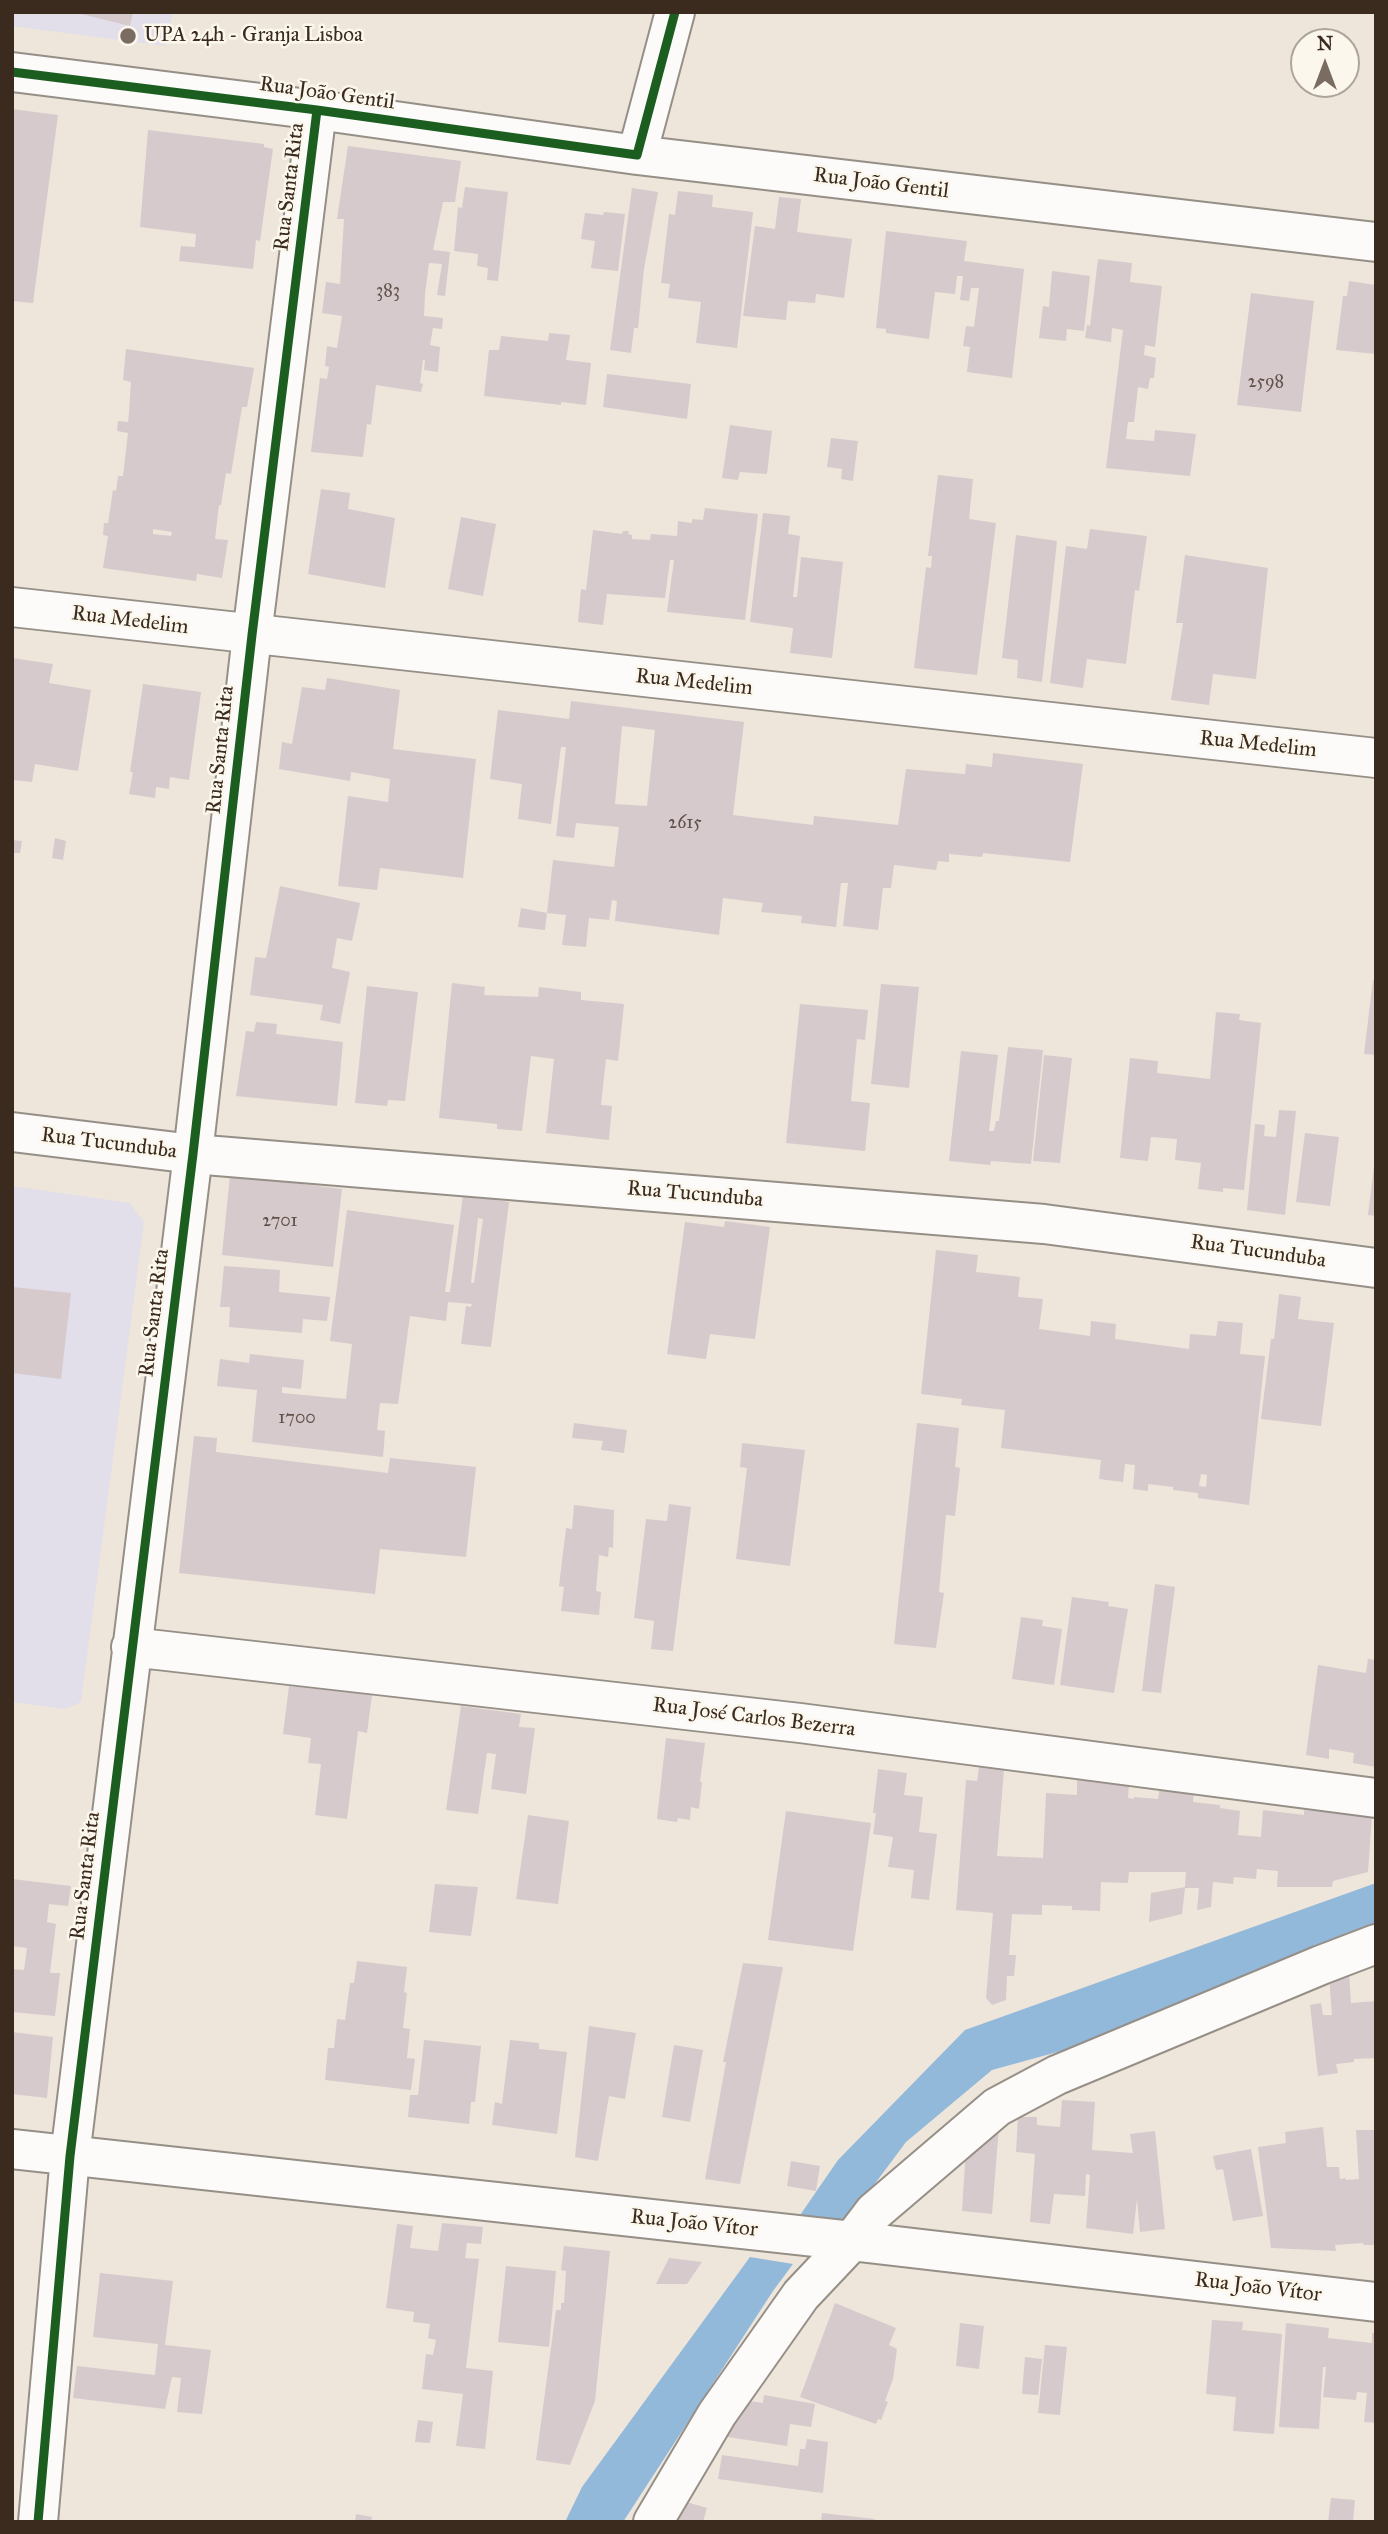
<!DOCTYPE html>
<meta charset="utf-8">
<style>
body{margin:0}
#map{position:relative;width:1388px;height:2534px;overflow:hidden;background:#eee6da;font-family:"IM FELL Great Primer",serif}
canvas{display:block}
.frame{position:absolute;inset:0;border:14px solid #3b2a1e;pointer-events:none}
.north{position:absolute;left:1290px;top:28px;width:70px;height:70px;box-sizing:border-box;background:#fbf7ec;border:2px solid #aea59a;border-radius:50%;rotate:0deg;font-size:19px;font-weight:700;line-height:28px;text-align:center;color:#3b2a1e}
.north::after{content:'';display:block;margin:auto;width:24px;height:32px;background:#7a6c60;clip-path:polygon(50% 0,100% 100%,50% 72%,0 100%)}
</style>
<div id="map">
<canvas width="1388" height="2534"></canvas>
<div class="frame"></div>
<div class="north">N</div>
</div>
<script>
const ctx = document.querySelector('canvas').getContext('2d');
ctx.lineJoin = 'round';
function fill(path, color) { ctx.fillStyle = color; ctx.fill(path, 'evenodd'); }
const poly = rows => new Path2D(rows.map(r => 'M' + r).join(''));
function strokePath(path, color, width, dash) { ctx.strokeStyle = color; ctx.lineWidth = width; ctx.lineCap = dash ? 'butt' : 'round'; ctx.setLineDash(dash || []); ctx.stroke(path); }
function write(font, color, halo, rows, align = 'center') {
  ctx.font = font + ' "IM FELL Great Primer",serif'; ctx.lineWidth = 5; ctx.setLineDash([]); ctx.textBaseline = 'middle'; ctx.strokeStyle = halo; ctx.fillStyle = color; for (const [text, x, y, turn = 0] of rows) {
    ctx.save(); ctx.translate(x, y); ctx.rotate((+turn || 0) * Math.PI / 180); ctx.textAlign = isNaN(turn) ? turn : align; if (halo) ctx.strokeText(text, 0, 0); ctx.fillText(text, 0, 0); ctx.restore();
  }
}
const built = poly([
 [12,12,173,12,165,46,12,26],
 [12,1186,130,1203,144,1222,81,1702,65,1709,12,1702]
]);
const water = poly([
 [1376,1883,1376,1935,1090,2043,992,2070,906,2142,838,2233,796,2221,838,2160,965,2030],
 [750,2257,793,2264,773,2291,623,2522,565,2522,582,2487]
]);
const building = poly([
 [73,12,133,12,130,26],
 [12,109,58,115,33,303,12,301],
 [148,130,264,144,264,147,273,149,260,241,256,240,253,269,179,261,181,246,195,247,196,234,140,227],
 [348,146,461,161,455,202,443,202,433,250,450,252,445,296,437,295,442,264,429,263,425,294,424,316,443,318,442,329,433,328,430,345,440,347,438,372,424,370,425,360,423,360,420,383,423,384,421,392,376,385,371,425,367,424,363,457,311,452,320,378,327,379,329,367,325,366,327,346,337,348,342,316,322,313,326,282,340,284,344,219,337,219],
 [465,187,508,192,498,281,487,280,488,268,477,266,478,254,454,251,458,207,462,208],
 [632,188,658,192,644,269,638,328,634,328,631,353,610,350],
 [678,191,713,195,712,207,753,212,737,348,696,343,701,302,668,298,670,284,661,283,669,214,675,215],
 [779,197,801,199,797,232,852,239,844,298,816,294,815,303,788,301,786,320,743,316,755,226,775,229],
 [604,212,625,214,618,271,591,268,595,241,581,239,585,213,603,215],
 [886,231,967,241,964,261,1024,269,1012,378,967,372,970,347,963,346,966,326,974,327,979,288,971,288,969,301,960,300,963,276,957,276,955,294,935,292,929,339,886,333,886,329,876,328],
 [1098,259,1132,263,1130,282,1162,286,1155,347,1145,345,1144,355,1156,358,1154,378,1150,378,1148,389,1138,387,1134,422,1128,422,1126,439,1154,441,1155,430,1196,434,1190,476,1106,468,1123,330,1112,328,1111,342,1085,338,1087,325,1090,326],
 [1052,271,1090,276,1084,331,1067,329,1066,341,1039,338,1043,306,1049,307],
 [1349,281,1376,285,1376,354,1336,350,1343,296,1347,296],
 [1251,293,1314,301,1301,412,1237,405],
 [549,333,570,335,566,360,591,363,586,405,561,402,561,405,484,396,489,350,499,350,501,336,548,341],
 [126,349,254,368,247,407,242,407,231,474,226,473,221,505,219,505,215,539,228,540,222,578,197,574,196,581,103,568,108,536,103,535,104,523,108,523,113,490,116,491,118,476,123,476,128,433,117,431,118,421,128,422,129,413,131,382,123,380],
 [153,529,172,532,171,536,153,534],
 [607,374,691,384,687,419,603,407],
 [730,425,772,431,767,474,740,472,738,480,722,478],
 [831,438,858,441,853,481,841,479,842,469,827,467],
 [938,475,973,479,969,519,996,523,977,675,914,668,926,567,931,568,932,556,928,556],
 [321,489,350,493,348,509,395,518,385,588,308,574],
 [705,508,758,514,745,620,667,612,674,560,670,560,665,598,607,594,603,625,578,622,581,589,586,590,593,530,622,534,623,531,629,531,628,534,632,535,632,539,650,540,651,534,677,536,678,521,692,523,692,519,703,520],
 [763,513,790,516,788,534,800,536,793,597,797,597,801,557,843,562,832,658,790,653,793,628,750,622],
 [461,517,496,524,483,596,448,589],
 [1090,529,1147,536,1139,591,1135,590,1126,664,1087,659,1083,688,1050,683,1066,546,1087,549],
 [1016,535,1057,541,1042,682,1017,678,1018,660,1002,658],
 [1185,555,1268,568,1256,679,1213,674,1209,705,1171,700,1183,623,1176,623],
 [12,658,53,664,49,683,91,690,78,771,35,764,32,782,12,780],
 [327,678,400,690,393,749,476,759,463,878,380,868,377,890,338,886,348,796,388,802,390,779,351,772,350,781,279,769,282,742,292,744,302,687,325,690],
 [143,684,201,692,189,780,170,777,169,789,156,787,155,798,129,794,133,772,130,772],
 [571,701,744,722,733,815,813,825,814,816,898,825,906,769,965,774,966,764,992,767,993,753,1083,764,1070,862,983,853,982,857,949,854,949,862,938,861,936,870,894,865,891,888,883,888,878,930,843,926,848,883,841,883,836,927,801,923,802,916,761,912,763,903,723,898,719,935,615,921,617,901,612,900,609,920,589,918,586,947,562,945,566,915,547,913,553,860,614,867,619,827,576,823,574,838,556,836,566,747,561,747,551,824,518,819,522,784,490,779,498,710,569,719],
 [622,726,655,730,647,806,615,804],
 [55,838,66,841,63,860,52,858],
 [12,840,22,841,20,853,12,853],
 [280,886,360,903,352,941,337,938,332,968,350,972,340,1024,320,1020,323,1005,250,995,255,957,266,958],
 [521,908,547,913,545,930,518,927],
 [1373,980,1376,980,1376,1055,1364,1054],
 [452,983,485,987,484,995,538,997,539,987,581,992,581,1000,624,1004,618,1061,606,1059,601,1105,612,1106,609,1140,546,1133,554,1059,531,1056,522,1131,497,1129,497,1124,439,1118],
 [881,984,919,987,909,1088,871,1084],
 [367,986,418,992,405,1101,388,1100,387,1106,355,1103],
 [800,1004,868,1010,865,1040,857,1039,851,1101,870,1103,865,1151,786,1143],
 [1216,1012,1240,1014,1239,1020,1261,1023,1244,1190,1223,1188,1223,1192,1198,1189,1201,1163,1175,1160,1177,1139,1151,1137,1148,1161,1120,1158,1130,1058,1158,1061,1157,1073,1210,1079],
 [256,1022,277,1024,276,1034,343,1042,337,1106,236,1096,246,1031,254,1032],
 [1008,1047,1043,1050,1031,1164,991,1161,990,1165,949,1161,961,1051,998,1055,989,1131,994,1131,996,1121,999,1121],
 [1044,1055,1072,1058,1060,1163,1033,1161],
 [1279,1110,1296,1111,1285,1215,1247,1210,1255,1124,1265,1125,1264,1136,1276,1137],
 [1305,1133,1339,1137,1330,1206,1296,1202],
 [1374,1166,1376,1166,1376,1216,1368,1215],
 [230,1175,342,1189,333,1267,222,1255],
 [463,1195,509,1202,491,1347,461,1344,466,1306,471,1307,472,1304,448,1302,446,1321,410,1316,398,1404,380,1403,377,1430,385,1431,383,1457,252,1442,257,1390,217,1386,220,1359,249,1363,250,1354,304,1360,301,1389,282,1387,282,1393,346,1399,352,1344,330,1341,347,1210,454,1225,445,1292,450,1292],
 [478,1218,483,1219,474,1283,471,1283],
 [725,1221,770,1227,755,1339,710,1334,706,1359,667,1354,685,1222,724,1227],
 [936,1250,978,1255,976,1272,1020,1277,1018,1297,1043,1299,1039,1329,1090,1336,1091,1321,1116,1324,1115,1339,1189,1349,1190,1334,1216,1336,1218,1321,1243,1323,1240,1354,1265,1356,1249,1505,1198,1498,1198,1493,1173,1490,1173,1487,1148,1484,1148,1491,1133,1489,1135,1465,1125,1464,1123,1482,1099,1479,1101,1460,1001,1448,1005,1410,961,1405,962,1399,921,1394],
 [1201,1474,1207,1475,1206,1487,1199,1486],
 [224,1266,280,1270,279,1292,330,1297,327,1321,303,1319,302,1333,229,1327,230,1307,220,1307],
 [12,1287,71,1293,61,1379,12,1373],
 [1279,1294,1301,1297,1298,1319,1334,1323,1321,1426,1261,1419,1271,1339,1274,1339],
 [574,1423,627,1430,624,1453,601,1450,603,1441,572,1438],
 [917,1423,959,1428,955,1467,960,1468,955,1516,946,1515,939,1592,944,1593,936,1648,894,1644],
 [194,1436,217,1438,216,1452,388,1473,390,1458,476,1467,466,1557,380,1549,375,1594,179,1573],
 [742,1443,805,1450,790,1566,736,1559,747,1468,740,1467],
 [669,1504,691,1507,673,1651,651,1649,654,1621,634,1618,646,1519,667,1521],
 [574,1505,614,1510,613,1548,609,1547,608,1557,599,1555,596,1591,601,1592,599,1615,561,1611,564,1587,559,1586,566,1528,572,1529],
 [1155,1584,1175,1587,1161,1693,1142,1691],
 [1072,1597,1109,1602,1108,1606,1128,1609,1114,1693,1060,1685],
 [1021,1617,1043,1620,1042,1626,1062,1629,1054,1685,1012,1679],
 [1368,1659,1376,1660,1376,1767,1353,1763,1354,1753,1329,1749,1329,1759,1306,1755,1318,1665,1366,1673],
 [289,1686,372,1695,367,1733,358,1731,347,1819,315,1815,321,1764,308,1763,311,1738,283,1734],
 [461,1706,521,1714,519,1727,535,1728,526,1794,491,1789,496,1754,487,1753,478,1814,446,1810],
 [666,1738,705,1743,700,1782,702,1782,699,1809,691,1807,690,1820,678,1818,677,1822,657,1819],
 [979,1767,1004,1770,997,1856,1043,1858,1046,1793,1077,1795,1077,1780,1129,1785,1128,1798,1134,1799,1134,1797,1158,1799,1160,1787,1194,1792,1193,1802,1220,1805,1220,1808,1240,1811,1238,1835,1261,1837,1263,1810,1304,1815,1304,1810,1372,1815,1368,1872,1333,1881,1332,1887,1277,1887,1278,1871,1257,1869,1256,1879,1234,1877,1233,1884,1213,1882,1211,1907,1197,1910,1199,1888,1185,1888,1182,1914,1149,1922,1151,1893,1185,1887,1186,1872,1129,1872,1128,1883,1101,1882,1100,1911,1072,1910,1072,1906,1042,1905,1042,1915,1012,1914,1009,1955,1016,1955,1014,1976,1007,1976,1006,2000,992,2005,986,1998,993,1913,956,1910,966,1780,977,1781],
 [878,1769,907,1773,904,1795,923,1797,919,1832,937,1834,929,1900,911,1898,914,1870,888,1867,893,1837,873,1834,876,1813,873,1813],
 [786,1811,871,1823,853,1951,768,1940],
 [528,1815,569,1821,558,1904,516,1899],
 [12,1879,71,1886,68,1906,49,1904,47,1922,56,1924,50,1973,60,1973,55,2016,12,2012,12,1969,24,1970,27,1948,12,1946],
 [435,1884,478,1887,471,1936,429,1932],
 [357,1961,407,1967,404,1992,407,1993,403,2028,410,2029,407,2058,415,2059,411,2090,325,2080,328,2048,334,2048,337,2019,345,2020,350,1983,354,1983],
 [743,1963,783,1967,740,2184,705,2179,726,2062,723,2062],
 [1349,1972,1351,2003,1376,2001,1376,2058,1354,2059,1354,2062,1336,2064,1338,2073,1318,2076,1310,2005,1321,2003,1323,2015,1332,2015,1329,1976],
 [589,2026,636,2033,625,2099,609,2096,598,2161,575,2157],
 [12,2032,53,2037,47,2098,12,2094],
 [424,2040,481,2046,475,2102,471,2102,469,2124,408,2117,410,2095,418,2095],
 [510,2040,539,2043,539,2049,567,2052,557,2134,492,2125,495,2102,502,2104],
 [674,2045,703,2050,690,2122,662,2117],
 [1062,2100,1095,2102,1092,2150,1133,2153,1130,2134,1155,2131,1165,2229,1140,2232,1137,2199,1133,2234,1086,2228,1090,2175,1086,2174,1085,2196,1054,2194,1050,2224,1030,2222,1035,2154,1016,2152,1018,2117,1037,2117,1037,2125,1060,2127],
 [999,2127,992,2214,962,2211,966,2147],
 [1323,2127,1327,2167,1339,2167,1340,2179,1345,2178,1346,2180,1359,2179,1356,2130,1375,2130,1376,2245,1364,2245,1363,2243,1335,2245,1336,2251,1271,2248,1258,2147,1286,2143,1285,2132],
 [1251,2149,1263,2216,1233,2221,1223,2169,1216,2170,1213,2156],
 [791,2161,820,2166,816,2191,787,2186],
 [442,2223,483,2227,481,2244,467,2243,465,2258,479,2259,466,2368,493,2371,485,2449,456,2446,463,2394,422,2389,426,2354,433,2355,436,2340,428,2338,430,2324,413,2322,414,2312,386,2308,397,2224,413,2226,410,2248,438,2251],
 [564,2246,610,2251,595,2401,570,2465,536,2460,556,2310,561,2310,561,2303,564,2303,566,2271,561,2270],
 [669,2258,702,2262,687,2284,656,2284],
 [506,2266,556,2271,549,2347,498,2342],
 [100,2273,173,2281,165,2345,211,2350,202,2414,177,2412,181,2378,172,2377,165,2409,73,2398,77,2366,155,2375,158,2344,93,2337],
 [835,2303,896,2328,889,2345,897,2349,893,2379,885,2401,888,2402,881,2420,878,2419,876,2424,800,2397],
 [1212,2320,1243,2322,1242,2330,1282,2334,1274,2434,1233,2431,1236,2397,1206,2394],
 [960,2323,984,2326,979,2369,956,2366],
 [1286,2323,1329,2328,1328,2338,1372,2343,1372,2333,1376,2333,1376,2423,1364,2422,1367,2393,1357,2392,1356,2400,1323,2397,1326,2367,1323,2367,1319,2429,1279,2427],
 [1045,2345,1067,2347,1060,2415,1038,2413],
 [1025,2357,1042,2359,1038,2395,1022,2394],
 [764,2395,815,2404,811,2427,790,2424,787,2446,721,2436,744,2400,763,2403],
 [418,2420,433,2422,430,2443,415,2442],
 [807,2439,828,2442,823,2493,718,2479,722,2455,798,2466,800,2449,805,2449],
 [1331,2498,1355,2500,1353,2522,1328,2522],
 [676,2499,707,2508,703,2522,662,2522],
 [822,2513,875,2519,875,2522,821,2522],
 [356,2514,372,2517,371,2522,355,2522]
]);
const minor = poly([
 [12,72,317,110,637,155,1376,242],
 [637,155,675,12],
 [12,607,1376,758],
 [12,1132,193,1154,1044,1224,1376,1268],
 [131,1647,800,1723,1376,1798],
 [12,2149,852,2241,1376,2302],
 [38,2522,70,2156,193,1154,252,635,317,110],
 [653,2522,717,2414,801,2295,852,2241,874,2212,997,2107,1057,2075,1321,1965,1376,1944]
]);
const cycleway = poly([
 [12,72,317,110,637,155,675,12],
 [38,2522,70,2156,193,1154,252,635,317,110]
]);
const markers = [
 [128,36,9,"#7a6c60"]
];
const numberNames = [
 ["383",388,292],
 ["2598",1266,383],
 ["2615",685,824],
 ["2701",280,1222],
 ["1700",297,1419]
];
const poiNames = [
 ["UPA 24h - Granja Lisboa",144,36]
];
const streetNames = [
 ["Rua João Gentil",327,94,8],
 ["Rua João Gentil",881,184,7],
 ["Rua Santa Rita",290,187,-83],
 ["Rua Medelim",130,621,7],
 ["Rua Medelim",694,683,6],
 ["Rua Medelim",1258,745,6],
 ["Rua Santa Rita",221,750,-84],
 ["Rua Tucunduba",109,1144,7],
 ["Rua Tucunduba",695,1195,5],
 ["Rua Tucunduba",1258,1252,8],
 ["Rua Santa Rita",155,1313,-83],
 ["Rua José Carlos Bezerra",754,1718,7],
 ["Rua Santa Rita",86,1876,-83],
 ["Rua João Vítor",694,2224,6],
 ["Rua João Vítor",1258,2288,7]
];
fill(built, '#e2deea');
fill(water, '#92b8da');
fill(building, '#d6cacd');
strokePath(minor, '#958f87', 42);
strokePath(minor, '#fcfbf9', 38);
strokePath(cycleway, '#1b5e20', 9);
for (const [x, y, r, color] of markers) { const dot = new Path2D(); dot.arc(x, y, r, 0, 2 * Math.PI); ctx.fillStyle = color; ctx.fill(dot); strokePath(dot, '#fbf7ec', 2.5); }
write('18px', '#62524a', null, numberNames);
write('21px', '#3b2a1e', '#fbf7ec', poiNames, 'left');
write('21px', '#3b2a1e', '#fbf7ec', streetNames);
</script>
